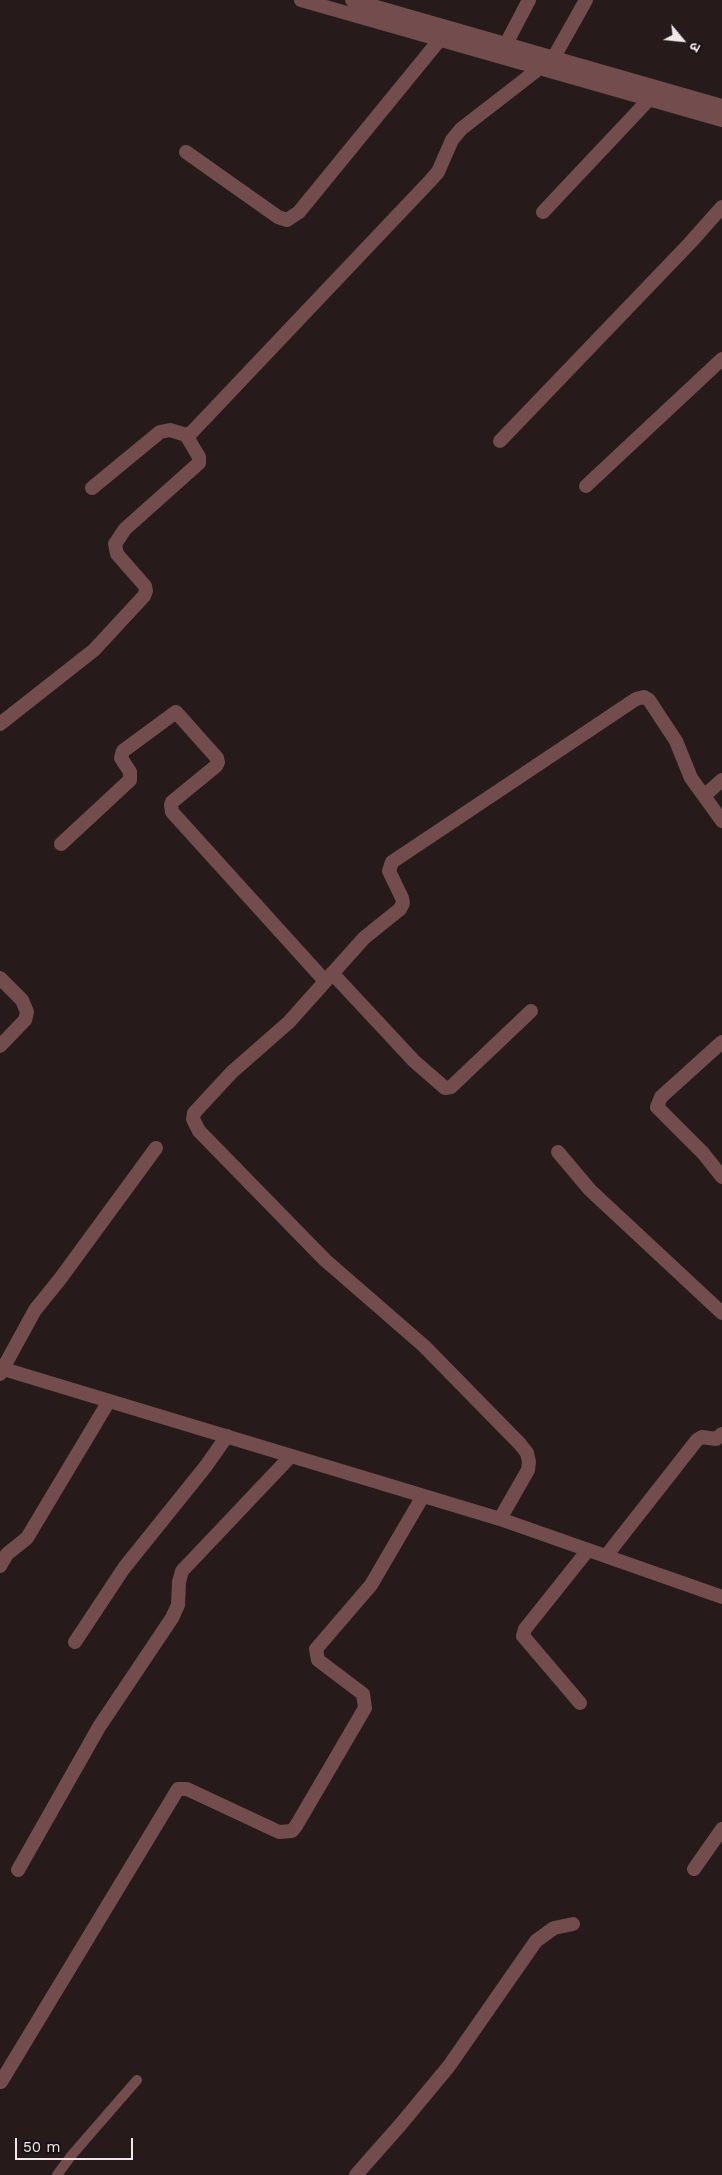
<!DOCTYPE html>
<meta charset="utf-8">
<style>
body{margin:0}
#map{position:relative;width:722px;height:2175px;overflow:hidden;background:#261a1b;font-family:"Work Sans","Noto Sans Devanagari",sans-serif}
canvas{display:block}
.north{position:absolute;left:657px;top:15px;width:50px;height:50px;-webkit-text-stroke:4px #1c1112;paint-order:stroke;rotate:118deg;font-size:14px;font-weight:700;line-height:20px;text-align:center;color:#f0e8e8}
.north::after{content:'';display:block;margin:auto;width:18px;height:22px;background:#f0e8e8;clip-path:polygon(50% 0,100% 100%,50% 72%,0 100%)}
.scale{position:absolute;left:15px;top:2138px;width:118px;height:22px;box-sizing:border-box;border:2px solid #f0e8e8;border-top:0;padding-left:6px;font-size:15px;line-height:18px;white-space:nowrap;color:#f0e8e8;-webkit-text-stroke:4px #1c1112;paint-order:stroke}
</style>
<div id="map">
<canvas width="722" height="2175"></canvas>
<div class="north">उ</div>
<div class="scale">50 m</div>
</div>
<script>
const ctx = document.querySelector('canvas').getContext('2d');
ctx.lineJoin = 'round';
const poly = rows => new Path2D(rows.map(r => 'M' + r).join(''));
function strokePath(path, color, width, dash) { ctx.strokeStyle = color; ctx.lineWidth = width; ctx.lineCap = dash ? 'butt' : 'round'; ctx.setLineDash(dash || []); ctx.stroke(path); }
const service = poly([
 [57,2175,71,2156,137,2080]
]);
const minor = poly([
 [506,44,529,0],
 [186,152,278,217,287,220,299,212,446,32],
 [543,212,657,91],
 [500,441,690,243,722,207],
 [586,486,722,359],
 [92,488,160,432,170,430,186,435,192,432,430,181,438,172,452,140,461,129,554,57,586,0],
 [0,724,94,650,144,596,146,591,145,586,117,554,115,544,125,529,199,463,199,457,186,435],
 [704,796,722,780],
 [61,844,130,780,130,772,121,758,123,751,176,712,217,758,218,762,216,766,172,802,171,805,172,812,325,981],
 [332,973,414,1061,445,1088,451,1087,531,1011],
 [0,978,22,1000,27,1012,25,1020,0,1046],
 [722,1042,661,1097,657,1107,703,1153,722,1177],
 [558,1152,590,1190,722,1313],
 [0,1368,500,1519,722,1597],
 [0,1374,35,1310,60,1279,156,1148],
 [500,1519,528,1470,529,1462,527,1453,520,1444,424,1346,325,1260,199,1131,193,1119,194,1113,232,1072,289,1022,364,938,400,909,403,903,402,898,389,871,392,862,636,699,644,697,649,700,676,741,691,778,722,821],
 [606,1556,697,1440,702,1437,716,1439,722,1434],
 [0,1566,7,1554,27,1538,109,1401],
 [75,1642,124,1568,206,1466,227,1436],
 [580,1703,523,1636,525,1629,588,1550],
 [694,1869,722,1829],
 [18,1870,99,1727,172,1618,178,1605,179,1582,182,1571,291,1456],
 [1,2082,178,1789,187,1789,279,1832,292,1831,296,1826,365,1708,363,1694,318,1660,316,1649,371,1585,423,1496],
 [356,2175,401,2124,449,2066,536,1941,554,1928,573,1924]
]);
const tertiary = poly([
 [301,0,722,120],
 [352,0,722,106]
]);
strokePath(service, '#734d4e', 10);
strokePath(minor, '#734d4e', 14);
strokePath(tertiary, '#734d4e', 14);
</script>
